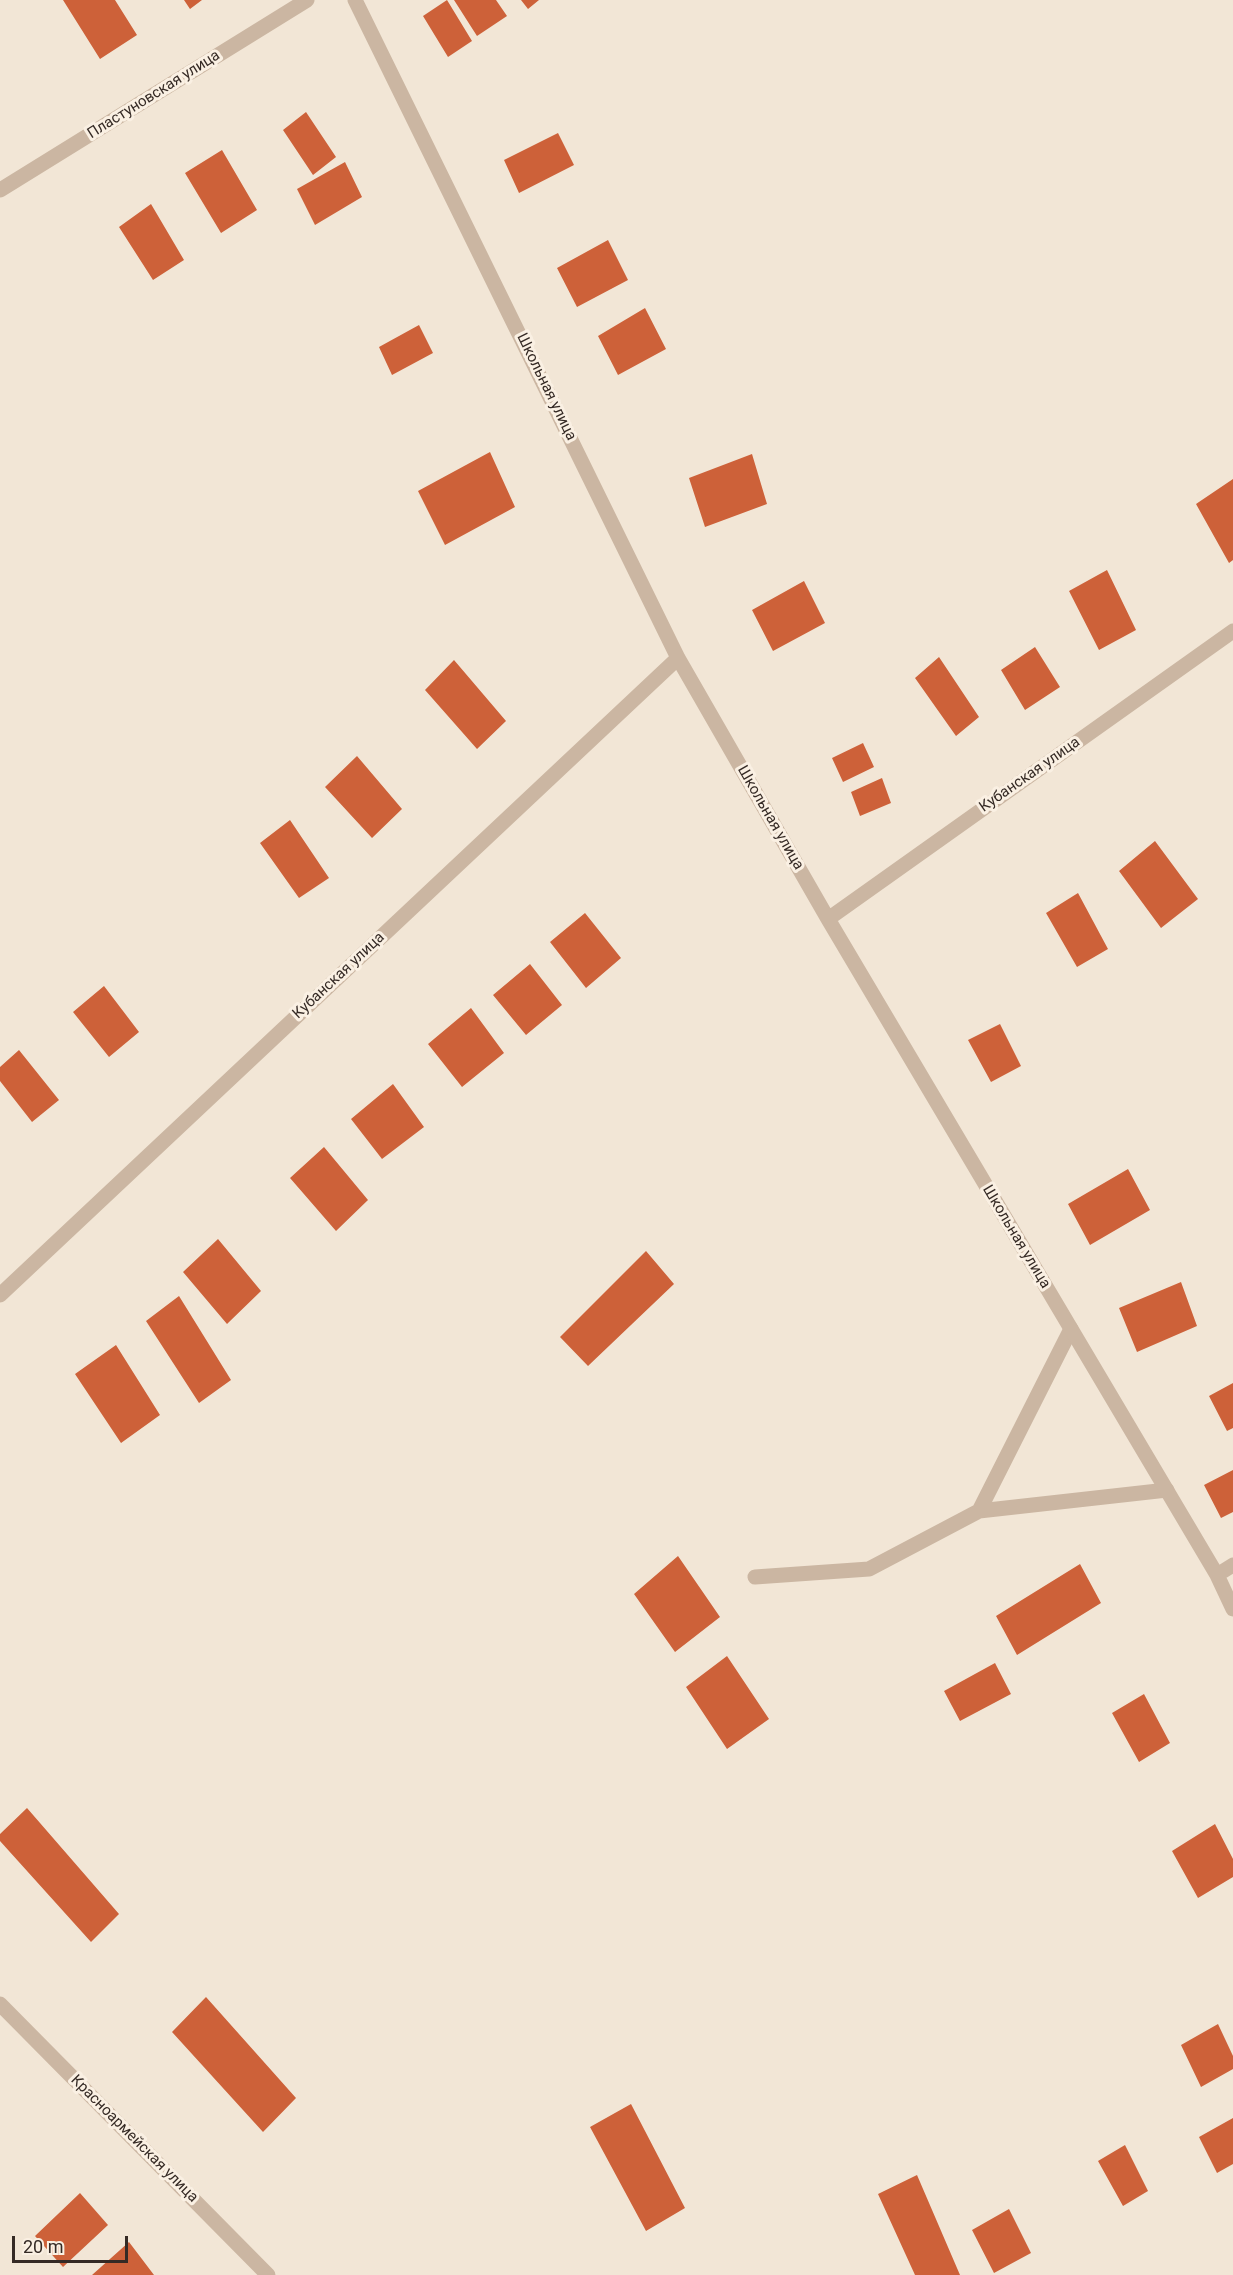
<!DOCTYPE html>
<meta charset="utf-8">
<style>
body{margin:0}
#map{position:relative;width:1233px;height:2275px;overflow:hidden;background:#f2e6d6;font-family:Roboto,sans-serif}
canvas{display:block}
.scale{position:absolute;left:12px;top:2236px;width:116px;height:27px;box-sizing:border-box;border:3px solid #352a25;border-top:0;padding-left:8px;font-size:18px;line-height:21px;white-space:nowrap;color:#352a25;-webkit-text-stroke:4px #faf0e3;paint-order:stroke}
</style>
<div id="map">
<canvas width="1233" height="2275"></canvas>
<div class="scale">20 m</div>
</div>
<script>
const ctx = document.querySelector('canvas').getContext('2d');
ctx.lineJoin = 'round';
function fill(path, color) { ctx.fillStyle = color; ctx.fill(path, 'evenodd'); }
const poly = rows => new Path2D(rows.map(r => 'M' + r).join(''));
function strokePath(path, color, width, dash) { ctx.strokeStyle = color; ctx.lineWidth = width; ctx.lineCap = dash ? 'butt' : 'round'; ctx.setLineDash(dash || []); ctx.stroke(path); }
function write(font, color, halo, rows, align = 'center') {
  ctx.font = font + ' Roboto,sans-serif'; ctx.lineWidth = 6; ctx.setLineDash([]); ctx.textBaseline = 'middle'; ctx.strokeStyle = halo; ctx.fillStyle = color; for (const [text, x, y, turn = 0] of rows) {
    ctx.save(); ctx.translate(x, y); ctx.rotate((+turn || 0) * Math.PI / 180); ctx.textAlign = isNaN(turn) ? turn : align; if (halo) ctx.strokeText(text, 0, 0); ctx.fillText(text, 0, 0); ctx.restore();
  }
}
const building = poly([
 [63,0,115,0,137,35,100,59],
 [184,0,202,0,190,9],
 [447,0,472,41,448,57,423,16],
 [454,0,496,0,507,16,477,36],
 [521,0,539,0,528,9],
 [306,112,336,157,313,175,283,130],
 [558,133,574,165,519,193,504,160],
 [222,150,257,210,221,233,185,173],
 [345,162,362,197,315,225,297,189],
 [151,204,184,260,153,280,119,227],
 [608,240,628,280,577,307,557,268],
 [645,308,666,349,618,375,598,336],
 [419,325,433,353,392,375,379,347],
 [490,452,515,507,445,545,418,491],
 [752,454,767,504,705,527,689,478],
 [1233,479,1233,560,1229,563,1196,504],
 [1107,570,1136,630,1099,650,1069,591],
 [804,581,825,623,773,651,752,610],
 [1035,647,1060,687,1025,710,1001,670],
 [939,657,979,717,956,736,915,678],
 [454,660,506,721,477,749,425,690],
 [863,743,874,767,843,782,832,758],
 [357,756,402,809,372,838,325,787],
 [882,778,891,803,860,816,851,792],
 [290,820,329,878,299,898,260,843],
 [1155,841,1198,899,1161,928,1119,871],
 [1078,893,1108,949,1077,967,1046,913],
 [585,913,621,958,586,988,550,942],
 [530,964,562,1005,526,1035,493,995],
 [104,986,139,1032,109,1057,73,1012],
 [471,1008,504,1053,462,1087,428,1044],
 [1000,1024,1021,1066,991,1082,968,1040],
 [19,1050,59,1100,32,1122,0,1081,0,1067],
 [393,1084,424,1127,382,1159,351,1119],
 [324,1147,368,1200,336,1231,290,1178],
 [1128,1169,1150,1210,1090,1245,1068,1204],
 [218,1239,261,1291,227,1324,183,1272],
 [646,1251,674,1284,588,1366,560,1337],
 [1181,1282,1197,1326,1137,1352,1119,1308],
 [179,1296,231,1380,199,1403,146,1321],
 [116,1345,160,1415,121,1443,75,1374],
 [1233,1383,1233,1428,1227,1431,1209,1396],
 [1233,1470,1233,1512,1221,1518,1204,1485],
 [678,1556,720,1617,675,1652,634,1594],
 [1080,1564,1101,1603,1017,1655,996,1616],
 [727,1656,769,1719,727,1749,686,1687],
 [995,1663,1011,1694,960,1721,944,1691],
 [1144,1694,1170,1743,1139,1762,1112,1713],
 [27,1808,119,1914,91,1942,0,1841,0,1834],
 [1215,1824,1233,1859,1233,1877,1198,1898,1172,1851],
 [206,1997,296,2098,263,2132,172,2032],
 [1218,2024,1233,2056,1233,2069,1201,2087,1181,2045],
 [631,2104,685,2208,646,2231,590,2127],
 [1233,2118,1233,2164,1217,2173,1199,2137],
 [1125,2145,1148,2191,1123,2206,1098,2161],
 [917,2175,960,2275,915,2275,878,2194],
 [80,2193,108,2225,63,2267,35,2236],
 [1009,2209,1031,2253,994,2273,972,2230],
 [129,2242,154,2275,92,2275]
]);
const lane = poly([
 [979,1511,1167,1490],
 [755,1577,869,1569,979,1511,1071,1329]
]);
const street = poly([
 [355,0,678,658,828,919,1217,1575,1233,1609],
 [0,190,307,0],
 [828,919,1233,631],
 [0,1295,678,658],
 [1217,1575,1233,1565],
 [0,2004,268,2275]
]);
const streetNames = [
 ["Пластуновская улица",154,95,-32],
 ["Школьная улица",546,387,64],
 ["Кубанская улица",1030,775,-35],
 ["Школьная улица",770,818,60],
 ["Кубанская улица",339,976,-43],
 ["Школьная улица",1016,1237,59],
 ["Красноармейская улица",134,2139,45]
];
fill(building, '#cd6139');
strokePath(lane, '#cbb6a2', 15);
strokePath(street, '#cbb6a2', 15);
write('15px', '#352a25', '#faf0e3', streetNames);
</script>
